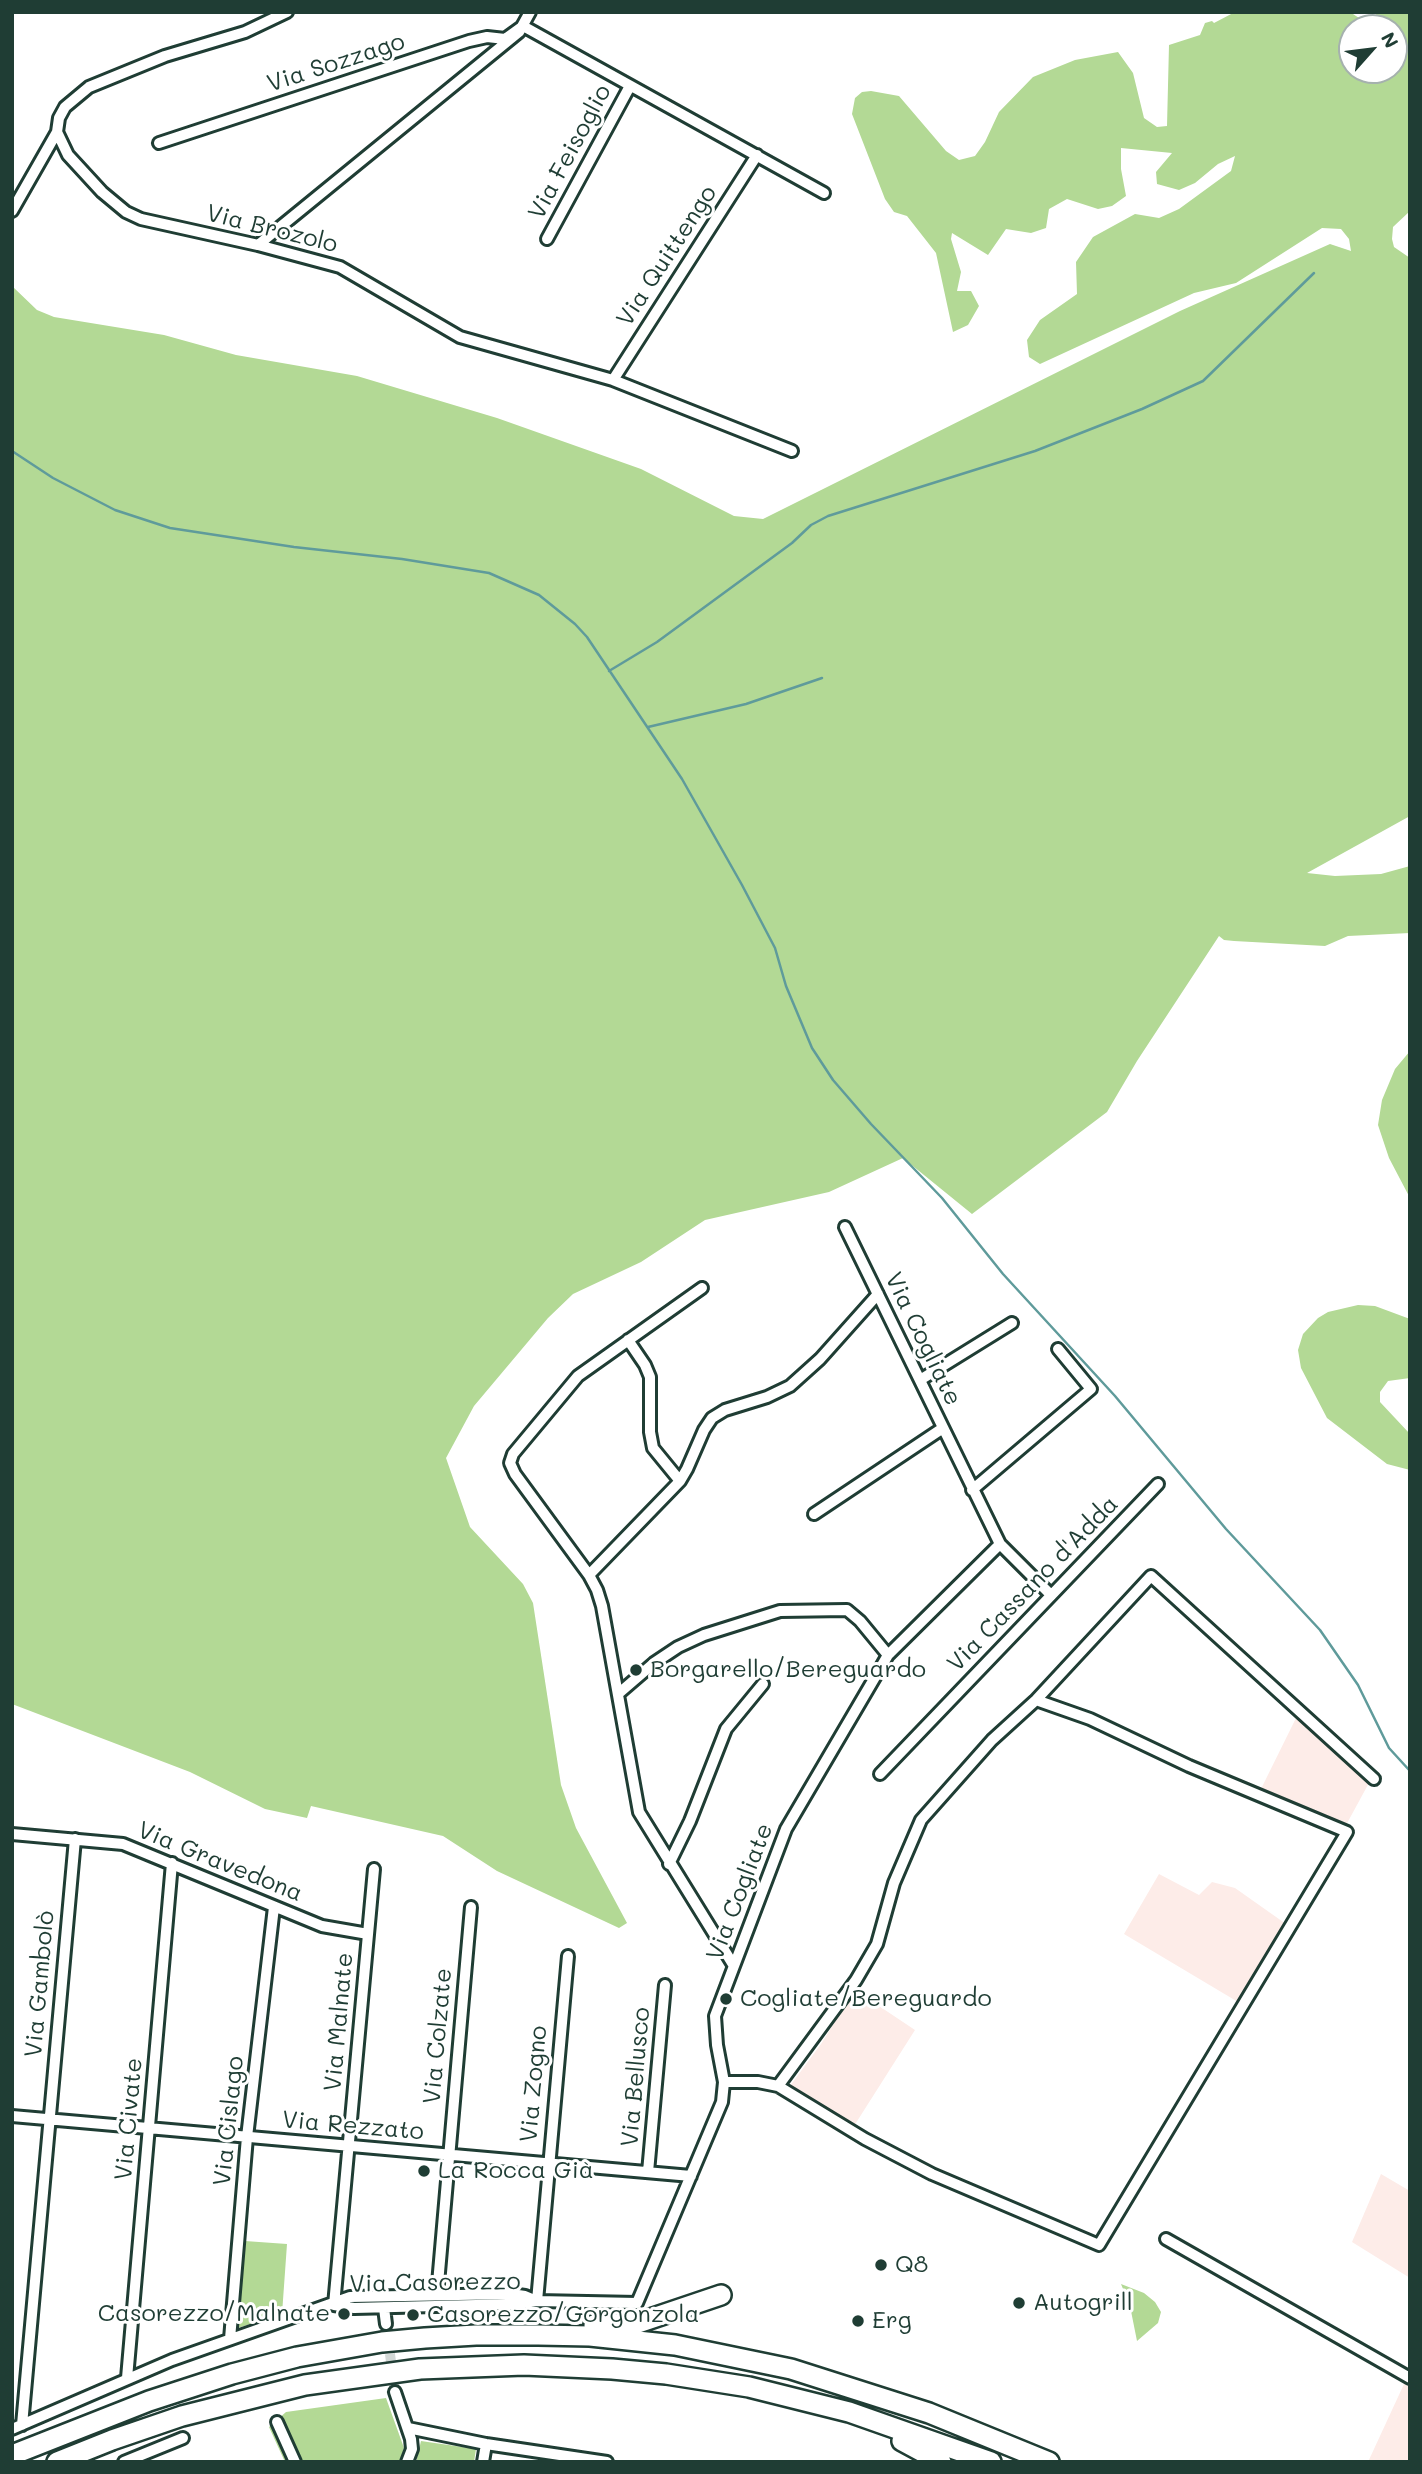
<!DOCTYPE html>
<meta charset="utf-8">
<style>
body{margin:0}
#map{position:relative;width:1422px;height:2474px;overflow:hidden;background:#fff;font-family:Mali,sans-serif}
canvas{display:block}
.frame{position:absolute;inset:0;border:14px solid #1f3d34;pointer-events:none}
.north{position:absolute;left:1338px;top:14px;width:70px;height:70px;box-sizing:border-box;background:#fff;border:2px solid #a5b1ae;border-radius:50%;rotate:62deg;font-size:19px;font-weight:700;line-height:28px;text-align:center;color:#1f3d34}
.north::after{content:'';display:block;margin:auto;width:24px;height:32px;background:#1f3d34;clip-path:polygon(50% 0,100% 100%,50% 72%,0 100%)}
</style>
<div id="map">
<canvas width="1422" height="2474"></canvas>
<div class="frame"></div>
<div class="north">N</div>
</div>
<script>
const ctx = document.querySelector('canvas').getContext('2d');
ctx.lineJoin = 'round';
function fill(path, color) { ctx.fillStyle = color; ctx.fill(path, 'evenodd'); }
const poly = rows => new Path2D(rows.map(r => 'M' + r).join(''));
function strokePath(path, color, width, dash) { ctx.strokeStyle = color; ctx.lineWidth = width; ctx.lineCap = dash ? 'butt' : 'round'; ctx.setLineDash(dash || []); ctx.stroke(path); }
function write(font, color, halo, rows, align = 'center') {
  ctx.font = font + ' Mali,sans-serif'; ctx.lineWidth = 6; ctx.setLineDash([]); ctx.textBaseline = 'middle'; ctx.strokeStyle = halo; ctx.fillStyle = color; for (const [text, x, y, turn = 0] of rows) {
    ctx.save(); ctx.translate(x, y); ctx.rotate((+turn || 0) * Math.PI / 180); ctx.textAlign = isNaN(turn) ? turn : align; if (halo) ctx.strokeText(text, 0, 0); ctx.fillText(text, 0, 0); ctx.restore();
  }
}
const built = poly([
 [1297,1716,1370,1781,1345,1827,1260,1791],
 [1159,1874,1199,1895,1212,1882,1235,1888,1286,1924,1238,2002,1124,1934],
 [855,1990,915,2030,854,2126,790,2086,821,2044],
 [1381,2174,1410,2191,1410,2278,1352,2242],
 [1404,2384,1410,2387,1410,2462,1368,2462]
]);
const green = poly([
 [1235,12,1350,12,1365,22,1378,17,1374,12,1410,12,1410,211,1393,227,1392,239,1394,247,1410,258,1410,816,1307,873,1335,876,1381,874,1410,866,1410,933,1348,936,1325,946,1234,941,1224,940,1219,936,1137,1061,1107,1112,972,1214,903,1158,829,1192,705,1220,641,1262,573,1294,548,1318,474,1406,446,1458,470,1527,523,1584,533,1603,561,1785,576,1828,627,1923,619,1928,497,1871,443,1836,311,1806,307,1818,265,1809,190,1772,12,1704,12,286,37,310,54,317,164,335,236,355,357,376,497,418,641,469,734,516,763,519,1180,311,1330,244,1351,251,1349,239,1341,229,1322,228,1236,283,1194,293,1040,364,1029,357,1027,340,1040,320,1077,294,1076,262,1093,237,1135,214,1159,218,1179,209,1231,171,1235,156,1218,164,1195,183,1179,190,1157,184,1156,172,1172,153,1121,148,1121,169,1126,196,1112,206,1098,209,1067,199,1049,209,1046,228,1031,233,1006,229,988,255,952,233,951,239,961,272,957,291,971,291,979,306,968,325,953,332,936,253,907,216,894,212,885,199,852,114,855,98,862,92,871,91,899,96,946,151,959,160,975,156,985,142,999,112,1033,77,1075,60,1118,52,1133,73,1144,118,1157,127,1167,126,1169,45,1200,35,1205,23,1212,21,1214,23],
 [1352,28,1394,28,1394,70,1352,70],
 [1410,1051,1410,1198,1389,1158,1378,1125,1382,1100,1395,1069],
 [1358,1305,1375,1306,1410,1319,1410,1378,1388,1381,1380,1392,1380,1402,1410,1434,1410,1470,1387,1464,1327,1418,1301,1368,1298,1350,1303,1334,1318,1318,1328,1312],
 [245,2241,287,2244,282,2314,238,2328],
 [1121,2284,1144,2293,1155,2302,1161,2312,1158,2323,1137,2341,1130,2306],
 [386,2398,404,2448,400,2462,285,2462,269,2427,286,2412],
 [421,2441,476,2449,474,2462,416,2462]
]);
const stream = poly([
 [12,451,53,478,115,510,170,528,294,547,402,559,489,573,539,595,575,624,587,637,682,779,742,885,775,948,786,986,812,1048,833,1080,871,1124,942,1198,1003,1274,1115,1396,1226,1529,1320,1630,1358,1685,1389,1748,1410,1771],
 [609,671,657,642,792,543,811,525,828,516,1035,451,1142,409,1203,381,1314,273],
 [648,727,746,704,822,678]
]);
const minorTunnel = poly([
 [386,2324,395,2392]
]);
const minor = poly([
 [287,12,245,32,165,56,89,87,65,107,59,118,57,132,68,155,102,192,126,212,141,219,258,245,340,267,460,337,613,380,792,451],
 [159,143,469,41,487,37,505,39,523,26,824,193],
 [12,211,57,132],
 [547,239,630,86],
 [258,245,519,32,530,12],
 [613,380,757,155],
 [845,1227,1000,1544,1051,1595],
 [702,1288,578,1376,513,1454,510,1463,515,1474,589,1575,597,1590,602,1606,639,1812,734,1966],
 [628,1340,645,1365,650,1377,650,1432,653,1448,680,1481],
 [920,1380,1012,1323],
 [972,1490,1091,1389,1058,1349],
 [814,1514,943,1428],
 [589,1575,680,1481,687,1469,704,1430,712,1418,725,1410,767,1397,790,1386,820,1359,878,1294],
 [618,1694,654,1663,678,1647,704,1635,780,1611,847,1610,860,1621,888,1655],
 [880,1774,1158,1484],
 [12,1834,123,1844,322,1926,368,1934],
 [669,1864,690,1821,726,1729,763,1684],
 [724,2082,758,2082,778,2086,865,2139,932,2174,1099,2245,1347,1832,1189,1766,1090,1719,1036,1700],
 [778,2086,856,1980,877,1944,894,1883,921,1820,992,1740,1036,1700,1151,1576,1374,1779],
 [12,2116,691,2176],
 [648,2172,665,1985],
 [1166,2239,1410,2378],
 [437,2295,471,1907],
 [537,2301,568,1956],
 [334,2305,354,2308,517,2304,537,2301,637,2303,722,2102,724,2082,717,2045,715,2016,786,1829,888,1655,1000,1544],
 [334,2305,374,1869],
 [384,2308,386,2324],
 [230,2339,247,2137,274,1907],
 [127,2378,172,1863],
 [395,2392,411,2439,412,2449,407,2462],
 [277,2422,295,2462],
 [22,2425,75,1839],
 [408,2428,486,2444,607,2462],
 [12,2429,172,2360,350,2297,511,2294,525,2296,537,2301],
 [124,2462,183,2438],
 [483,2462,486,2444]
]);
const motorway = poly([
 [594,2325,638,2323,721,2295],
 [902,2441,941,2462],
 [12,2455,149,2401,232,2374,297,2357,382,2342,425,2338,476,2335,538,2335,590,2336,675,2345,791,2369,929,2413,1049,2462],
 [57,2462,112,2440,182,2416,305,2385,420,2369,524,2365,612,2369,666,2374,749,2387,849,2412,991,2462]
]);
const markers = [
 [636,1670,7,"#1f3d34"],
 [726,1999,7,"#1f3d34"],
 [424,2171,7,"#1f3d34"],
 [881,2265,7,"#1f3d34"],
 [1019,2303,7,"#1f3d34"],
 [344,2314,7,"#1f3d34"],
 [413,2315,7,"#1f3d34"],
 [858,2321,7,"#1f3d34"]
];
const streetNames = [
 ["Via Sozzago",336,63,-18],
 ["Via Feisoglio",570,152,-62],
 ["Via Brozolo",272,229,14],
 ["Via Quittengo",667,256,-57],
 ["Via Cogliate",923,1339,64],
 ["Via Cassano d'Adda",1033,1584,-46],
 ["Via Gravedona",220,1862,22],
 ["Via Cogliate",740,1892,-69],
 ["Via Gambolò",40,1984,-85],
 ["Via Malnate",339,2022,-85],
 ["Via Colzate",438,2036,-85],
 ["Via Bellusco",636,2077,-85],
 ["Via Zogno",534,2084,-85],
 ["Via Civate",129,2119,-85],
 ["Via Cislago",229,2121,-84],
 ["Via Rezzato",353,2126,5],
 ["Via Casorezzo",435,2283,-1]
];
const poiNames = [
 ["Borgarello/Bereguardo",650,1670],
 ["Cogliate/Bereguardo",740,1999],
 ["La Rocca Già",438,2171],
 ["Q8",895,2265],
 ["Autogrill",1033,2303],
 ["Casorezzo/Malnate",330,2314,"right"],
 ["Casorezzo/Gorgonzola",427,2315],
 ["Erg",872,2321]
];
fill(built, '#fdece8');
fill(green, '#b3d995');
strokePath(stream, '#5f9b9b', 2.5);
strokePath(minorTunnel, '#d2d8d6', 10, [10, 5]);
strokePath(minor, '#1f3d34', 16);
strokePath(motorway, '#1f3d34', 24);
strokePath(minor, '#fff', 10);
strokePath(motorway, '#fff', 19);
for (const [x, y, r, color] of markers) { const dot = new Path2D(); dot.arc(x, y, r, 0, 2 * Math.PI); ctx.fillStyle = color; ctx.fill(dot); strokePath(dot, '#fff', 2.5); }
write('24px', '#1f3d34', '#fff', streetNames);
write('24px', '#1f3d34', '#fff', poiNames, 'left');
</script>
